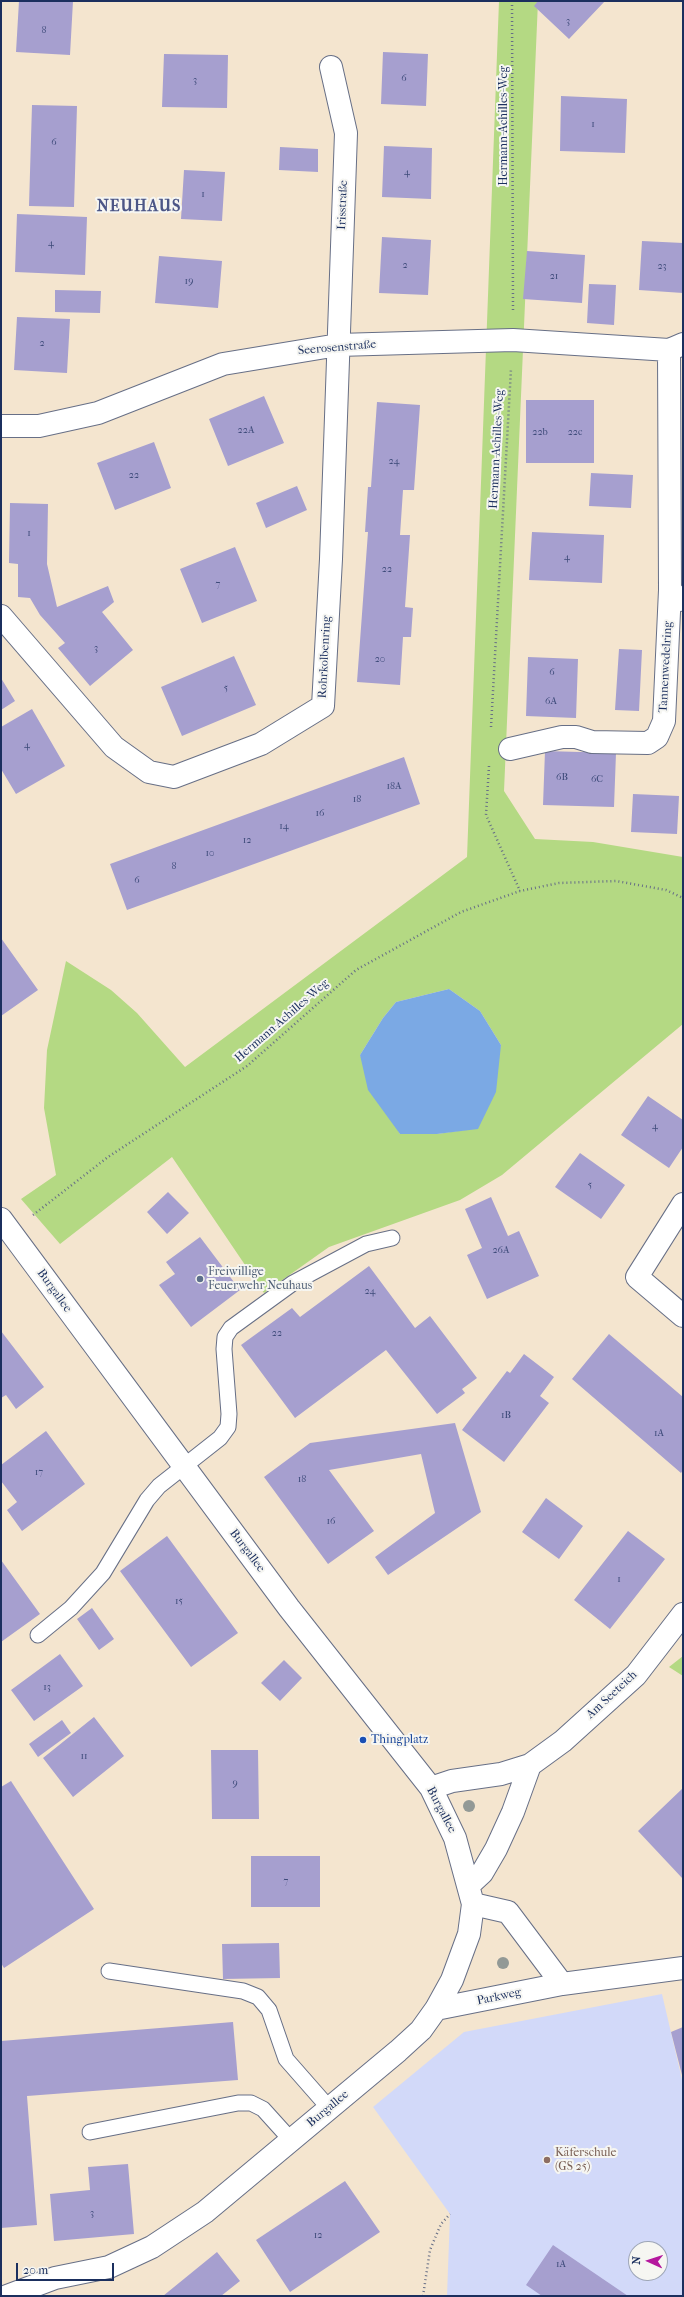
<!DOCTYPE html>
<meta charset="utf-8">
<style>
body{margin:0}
#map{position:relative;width:684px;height:2297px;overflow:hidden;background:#f4e5cf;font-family:"IM FELL French Canon",serif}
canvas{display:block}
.frame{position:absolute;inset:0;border:2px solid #1b2f5e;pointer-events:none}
.north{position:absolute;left:628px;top:2241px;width:40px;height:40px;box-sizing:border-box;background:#f6f6f2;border:1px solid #9ea6b7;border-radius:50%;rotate:273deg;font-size:11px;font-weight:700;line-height:16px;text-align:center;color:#1b2f5e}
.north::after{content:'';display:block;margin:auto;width:14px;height:18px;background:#b5179e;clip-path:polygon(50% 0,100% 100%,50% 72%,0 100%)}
.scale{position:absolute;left:16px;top:2263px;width:98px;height:18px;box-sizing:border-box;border:2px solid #1b2f5e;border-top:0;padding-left:5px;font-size:12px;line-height:14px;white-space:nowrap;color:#1b2f5e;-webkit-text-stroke:3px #f6f6f2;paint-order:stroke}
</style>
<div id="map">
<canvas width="684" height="2297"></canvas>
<div class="frame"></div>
<div class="north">N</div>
<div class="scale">20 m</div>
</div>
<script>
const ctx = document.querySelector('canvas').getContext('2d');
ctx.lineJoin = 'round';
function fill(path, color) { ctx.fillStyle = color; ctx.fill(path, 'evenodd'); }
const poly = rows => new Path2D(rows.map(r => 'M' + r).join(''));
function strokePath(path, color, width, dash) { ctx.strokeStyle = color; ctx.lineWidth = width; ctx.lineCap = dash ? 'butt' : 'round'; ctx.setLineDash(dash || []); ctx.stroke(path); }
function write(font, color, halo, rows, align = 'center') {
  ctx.font = font + ' "IM FELL French Canon",serif'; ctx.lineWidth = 4; ctx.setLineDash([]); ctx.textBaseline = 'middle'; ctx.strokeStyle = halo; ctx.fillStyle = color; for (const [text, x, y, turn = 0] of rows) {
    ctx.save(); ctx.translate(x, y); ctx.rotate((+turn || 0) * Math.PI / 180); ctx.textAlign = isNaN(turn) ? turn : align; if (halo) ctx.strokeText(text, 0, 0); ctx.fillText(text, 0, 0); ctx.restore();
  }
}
const built = poly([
 [662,1994,683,2084,683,2296,447,2296,450,2214,373,2107,464,2032],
 [636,2249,660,2249,660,2273,636,2273]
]);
const green = poly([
 [499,1,538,1,504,791,535,839,593,842,683,857,683,1024,502,1175,460,1200,329,1247,264,1293,172,1157,60,1244,21,1199,56,1175,44,1108,47,1050,66,961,111,990,137,1013,185,1067,467,857],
 [449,989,480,1011,501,1045,478,1128,437,1134,400,1134,360,1055,383,1018,396,1002],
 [683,1656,683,1676,669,1667]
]);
const water = poly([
 [449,989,480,1011,501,1045,496,1092,478,1129,437,1134,400,1134,368,1090,360,1055,383,1018,396,1002]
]);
const building = poly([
 [19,1,73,1,70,55,16,52],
 [538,1,605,1,569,39,534,6],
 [383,52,428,54,426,106,381,104],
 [164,54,228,55,227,108,162,107],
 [561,96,627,99,625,153,560,151],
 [32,105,77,106,74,207,29,206],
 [384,146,432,148,431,199,382,197],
 [280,147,318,149,318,172,279,170],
 [184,170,225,172,222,221,181,219],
 [17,214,87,217,85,275,15,272],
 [382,237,431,240,428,295,379,293],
 [642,241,683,243,683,293,639,290],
 [527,251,585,255,582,303,523,299],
 [159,256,222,261,218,308,155,303],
 [589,284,616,285,614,325,587,323],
 [55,290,101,291,100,313,55,312],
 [17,317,70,319,67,373,14,370],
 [264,396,284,443,228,466,209,419],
 [526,400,594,400,594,463,526,463],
 [377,402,420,405,414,490,403,490,400,535,410,535,405,607,413,608,411,637,403,637,400,685,357,682,368,532,365,532,368,487,371,487],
 [154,442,171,488,115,510,97,463],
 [591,473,633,475,631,508,589,506],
 [297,486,307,510,266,528,256,503],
 [10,503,48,504,47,564,57,607,108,586,114,602,102,612,133,650,90,686,58,648,65,643,40,615,30,598,18,597,18,564,9,563],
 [532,532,604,535,602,583,529,580],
 [235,547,257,601,202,623,180,569],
 [619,649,642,650,639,711,615,710],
 [234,656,256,705,182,736,161,687],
 [528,657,578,659,576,718,526,716],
 [1,678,15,701,1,710],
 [32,709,65,766,16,794,1,769,1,727],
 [545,751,616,753,614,807,543,805],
 [404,757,420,804,127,910,110,864],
 [633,794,679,796,677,834,631,832],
 [1,938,38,990,1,1016],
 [648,1096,683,1120,683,1147,669,1168,621,1135],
 [580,1153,625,1185,601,1219,555,1187],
 [168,1192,189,1213,167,1234,147,1212],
 [491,1197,508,1236,519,1231,539,1276,487,1299,467,1255,482,1248,465,1209],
 [200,1237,240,1290,191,1327,159,1285,175,1274,166,1262],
 [369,1266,415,1328,430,1316,477,1378,462,1389,465,1393,437,1414,386,1350,295,1418,241,1345,292,1308,300,1317],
 [1,1331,44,1387,16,1409,6,1395,1,1398],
 [609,1334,683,1397,683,1470,681,1473,572,1379],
 [524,1354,554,1377,540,1396,549,1403,504,1462,462,1430,507,1371,510,1373],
 [455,1423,481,1512,388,1575,375,1557,435,1513,421,1454,329,1470,374,1531,328,1564,264,1477,310,1443],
 [46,1431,85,1484,22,1531,7,1510,17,1502,1,1481,1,1465],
 [546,1498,583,1526,559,1559,522,1532],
 [628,1531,665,1559,610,1629,574,1600],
 [167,1536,238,1633,191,1667,120,1571],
 [1,1560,40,1614,1,1642],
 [92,1608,114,1639,99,1650,77,1619],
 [60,1654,83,1686,34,1721,11,1690],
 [284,1660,302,1678,280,1701,261,1683],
 [94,1717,124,1756,73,1797,43,1758],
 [62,1720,71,1733,38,1757,29,1744],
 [211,1750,258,1750,259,1819,212,1819],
 [11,1781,94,1909,4,1968,1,1963,1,1787],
 [683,1788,683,1879,638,1831],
 [251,1856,320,1856,320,1907,251,1907],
 [279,1943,280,1978,223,1979,222,1944],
 [233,2022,238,2080,27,2096,37,2225,1,2228,1,2041],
 [683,2027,683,2075,682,2075,671,2032],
 [128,2164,134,2234,54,2241,50,2194,90,2190,88,2167],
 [345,2181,380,2232,290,2292,256,2240],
 [553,2245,628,2296,542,2296,526,2285],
 [217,2252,240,2281,221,2296,163,2296]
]);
const path = poly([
 [512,1,513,312],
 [491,727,511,369],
 [489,766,486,815,520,891],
 [33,1215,108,1157,247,1066,356,970,461,912,520,891,559,883,616,881,666,890,683,898],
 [423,2296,430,2250,441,2224,450,2214]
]);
const lane = poly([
 [38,1635,71,1608,103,1573,147,1500,159,1486,220,1438,228,1427,229,1414,224,1349,225,1337,231,1328,293,1283,366,1244,392,1238],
 [109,1971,243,1991,258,1997,269,2010,286,2059,329,2108],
 [90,2132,238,2103,251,2103,263,2109,291,2140]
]);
const street = poly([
 [669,350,670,590,680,600],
 [1,426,39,426,98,413,223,364,338,345,513,340,669,350,683,344],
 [1,616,114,747,149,772,174,777,261,744,323,706,331,559,346,133,331,67],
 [510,749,562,737,576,737,592,742,648,743,657,737,664,721,670,590],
 [683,1204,637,1277,683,1316],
 [1,1219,289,1608,431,1788,455,1838,473,1904,469,1934,452,1980,436,2009,421,2030,398,2051,205,2212,152,2247,109,2267,55,2278,7,2296],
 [431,1788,452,1781,501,1774,530,1765,563,1741,636,1675,683,1614],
 [469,1885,482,1873,496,1849,513,1812,530,1765],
 [473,1904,508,1912,562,1984,683,1968],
 [436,2009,562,1984]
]);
const trees = [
 [469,1806],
 [503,1963]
];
const markers = [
 [200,1279,4,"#5c6f8a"],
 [363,1740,4,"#1a4fb4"],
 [547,2160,4,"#8d6e63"]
];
const numberNames = [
 ["3",568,22],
 ["8",44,31],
 ["6",404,79],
 ["3",195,81],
 ["1",593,125],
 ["6",54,143],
 ["4",407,173],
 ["1",203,195],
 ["4",51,244],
 ["2",405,266],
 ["23",662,267],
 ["21",554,277],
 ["19",189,282],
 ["2",42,344],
 ["22A",246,431],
 ["22b",540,433],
 ["22c",575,433],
 ["24",394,462],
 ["22",134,476],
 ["1",29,534],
 ["4",567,558],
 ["22",387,570],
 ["7",218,585],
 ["3",96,649],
 ["20",380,660],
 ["6",552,673],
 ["5",226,689],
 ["6A",551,702],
 ["4",27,746],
 ["6B",562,778],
 ["6C",597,780],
 ["18A",394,787],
 ["18",357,800],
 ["16",320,814],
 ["14",284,827],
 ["12",247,841],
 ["10",210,854],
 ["8",174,867],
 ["6",137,881],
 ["4",655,1127],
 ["5",590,1186],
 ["26A",501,1251],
 ["24",370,1292],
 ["22",277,1334],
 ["1B",506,1416],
 ["1A",659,1434],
 ["17",39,1473],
 ["18",302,1480],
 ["16",331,1522],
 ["1",619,1580],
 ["15",179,1602],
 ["13",47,1688],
 ["11",84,1757],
 ["9",235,1784],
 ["7",286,1882],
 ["3",92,2214],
 ["12",318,2236],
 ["1A",561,2265]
];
const streetNames = [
 ["Hermann-Achilles-Weg",504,126,-90],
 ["Irisstraße",343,205,-88],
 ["Seerosenstraße",337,348,-5],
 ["Hermann-Achilles-Weg",497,449,-87],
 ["Rohrkolbenring",325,657,-87],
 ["Tannenwedelring",666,667,-87],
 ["Hermann-Achilles-Weg",282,1021,-41],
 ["Burgallee",54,1291,54],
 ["Burgallee",247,1551,53],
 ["Am Seeteich",612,1695,-43],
 ["Burgallee",441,1810,62],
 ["Parkweg",499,1997,-12],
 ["Burgallee",328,2109,-40]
];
const serviceNames = [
 ["Freiwillige",208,1272],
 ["Feuerwehr Neuhaus",208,1286]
];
const transitNames = [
 ["Thingplatz",371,1740]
];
const educationNames = [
 ["Käferschule",555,2153],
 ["(GS 25)",555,2167]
];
const districtNames = [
 ["NEUHAUS",139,207]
];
fill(built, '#d2d9f9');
fill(green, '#b4d983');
fill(water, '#7ba9e4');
fill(building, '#a69fcf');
strokePath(lane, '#676f86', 17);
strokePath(street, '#676f86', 24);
strokePath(path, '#676f86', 2.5, [1, 3]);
strokePath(lane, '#fff', 15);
strokePath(street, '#fff', 22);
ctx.fillStyle = '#929996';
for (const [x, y] of trees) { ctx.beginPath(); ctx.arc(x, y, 6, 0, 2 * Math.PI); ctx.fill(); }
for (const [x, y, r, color] of markers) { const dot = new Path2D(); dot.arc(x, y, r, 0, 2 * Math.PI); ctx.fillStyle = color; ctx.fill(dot); strokePath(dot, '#f6f6f2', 1.5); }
write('10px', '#3e4b7a', null, numberNames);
write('12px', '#1b2f5e', '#f6f6f2', streetNames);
write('12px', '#4e5e75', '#f6f6f2', serviceNames, 'left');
write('12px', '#164399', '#f6f6f2', transitNames, 'left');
write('12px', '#785e54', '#f6f6f2', educationNames, 'left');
ctx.letterSpacing = '1px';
write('bold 16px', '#4c5686', '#f6f6f2', districtNames);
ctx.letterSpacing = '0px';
</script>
